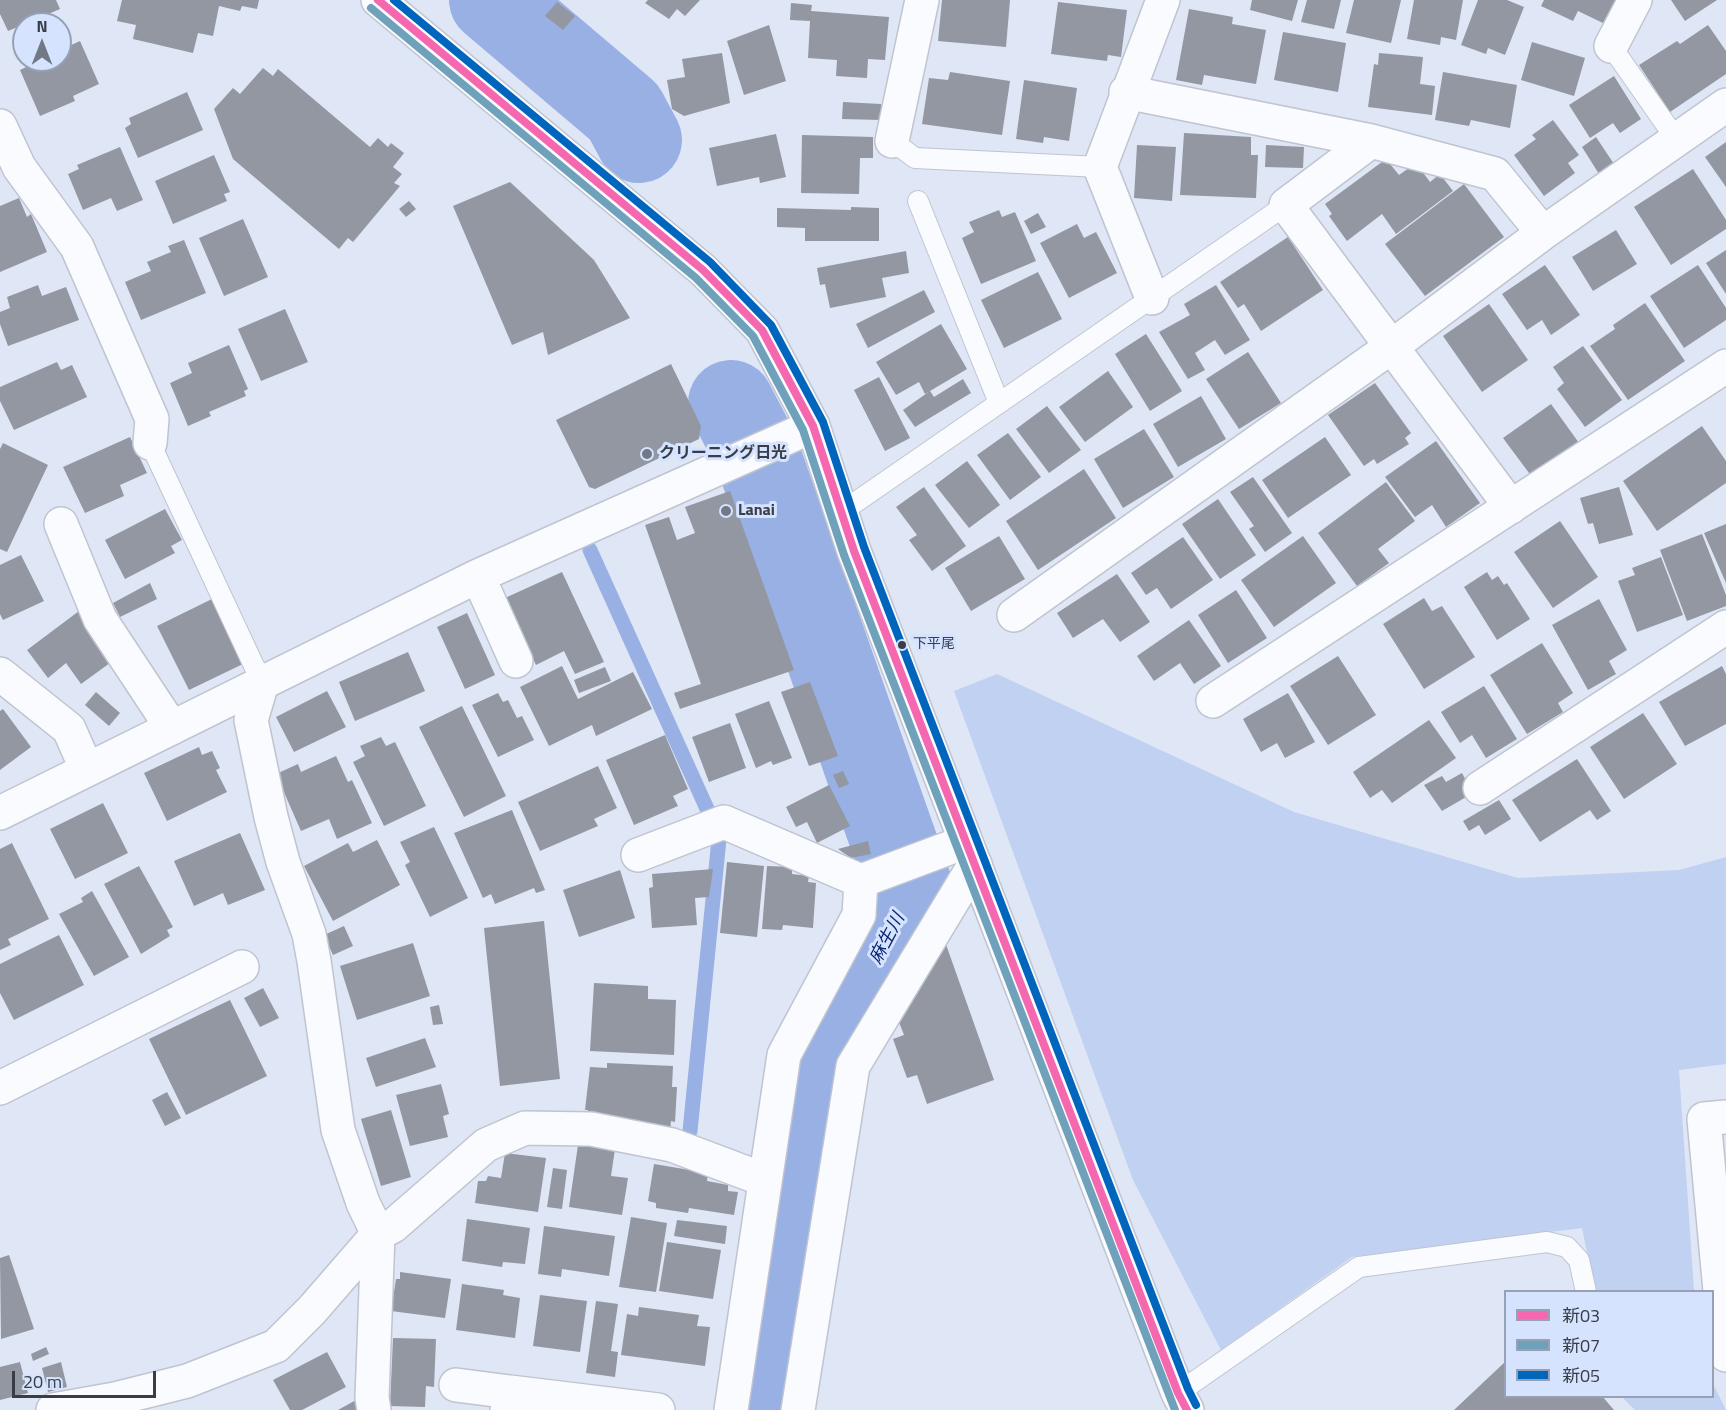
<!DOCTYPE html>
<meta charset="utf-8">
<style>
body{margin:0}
#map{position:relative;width:1726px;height:1410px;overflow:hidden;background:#dfe6f5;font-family:"Titillium Web","Noto Sans JP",sans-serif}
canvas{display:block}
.legend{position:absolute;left:1504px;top:1290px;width:210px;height:108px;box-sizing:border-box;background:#d5e3ff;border:2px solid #96a1b6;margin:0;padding:8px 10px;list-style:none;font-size:18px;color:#383d48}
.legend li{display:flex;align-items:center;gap:12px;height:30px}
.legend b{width:30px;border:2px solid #96a1b6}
.north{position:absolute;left:12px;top:12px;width:60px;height:60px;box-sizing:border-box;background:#d5e3ff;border:2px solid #96a1b6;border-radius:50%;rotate:0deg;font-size:16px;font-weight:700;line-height:24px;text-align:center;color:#383d48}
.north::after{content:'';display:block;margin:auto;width:21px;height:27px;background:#727885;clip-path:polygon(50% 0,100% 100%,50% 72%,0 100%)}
.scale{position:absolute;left:12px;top:1371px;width:144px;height:27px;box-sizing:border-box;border:3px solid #383d48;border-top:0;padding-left:8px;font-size:18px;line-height:21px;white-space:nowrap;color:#383d48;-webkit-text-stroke:4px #d5e3ff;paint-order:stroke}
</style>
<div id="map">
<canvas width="1726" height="1410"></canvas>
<ul class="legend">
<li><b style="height:8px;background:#f567af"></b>新03</li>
<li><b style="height:8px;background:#6fa2ba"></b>新07</li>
<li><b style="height:8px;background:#0065bd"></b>新05</li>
</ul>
<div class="north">N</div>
<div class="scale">20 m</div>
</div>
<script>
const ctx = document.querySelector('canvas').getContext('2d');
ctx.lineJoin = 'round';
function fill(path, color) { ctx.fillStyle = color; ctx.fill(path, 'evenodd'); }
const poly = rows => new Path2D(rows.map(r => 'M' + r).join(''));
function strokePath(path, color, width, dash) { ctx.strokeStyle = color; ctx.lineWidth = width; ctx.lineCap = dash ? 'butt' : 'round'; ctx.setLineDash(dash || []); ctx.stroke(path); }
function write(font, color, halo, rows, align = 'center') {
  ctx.font = font + ' "Titillium Web","Noto Sans JP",sans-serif'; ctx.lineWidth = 6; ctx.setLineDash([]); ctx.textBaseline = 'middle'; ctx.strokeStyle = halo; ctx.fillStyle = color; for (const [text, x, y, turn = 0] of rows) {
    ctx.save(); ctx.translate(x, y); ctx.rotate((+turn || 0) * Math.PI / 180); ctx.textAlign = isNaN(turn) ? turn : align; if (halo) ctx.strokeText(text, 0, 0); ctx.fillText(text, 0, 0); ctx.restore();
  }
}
const green = poly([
 [997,674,1294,812,1518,878,1679,870,1726,857,1726,1064,1679,1070,1694,1291,1595,1291,1582,1228,1352,1257,1221,1350,1133,1180,954,691],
 [1713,1384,1726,1410,1635,1410,1622,1397,1712,1396]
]);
const stream = poly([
 [590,550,708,811],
 [690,1131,719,839]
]);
const river = poly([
 [492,0,624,112,639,140],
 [731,403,756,451,909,885,904,913,817,1066,765,1410]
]);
const building = poly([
 [0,0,56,0,60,9,8,31,0,14],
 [122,0,259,0,257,9,242,6,240,11,219,6,213,36,198,33,193,53,133,39,136,25,117,21],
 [648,0,700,0,685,16,677,9,669,19,645,3],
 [942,0,1010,0,1006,47,938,41],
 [1252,0,1298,0,1292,21,1250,10],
 [1307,0,1341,0,1334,29,1301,22],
 [1354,0,1401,0,1391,43,1346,33],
 [1414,0,1463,0,1456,40,1441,37,1440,45,1407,39],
 [1478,0,1507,0,1524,7,1505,55,1488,48,1486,54,1461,45],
 [1544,0,1616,0,1605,24,1578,11,1573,21,1541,6],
 [1671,0,1717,0,1685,21],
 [557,2,575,16,563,30,545,16],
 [1058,2,1127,10,1121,57,1108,55,1107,61,1051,54],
 [791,3,812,5,811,11,889,17,885,60,868,59,867,78,836,76,837,60,808,58,810,21,790,20],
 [1189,9,1233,17,1232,24,1266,30,1256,84,1204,75,1202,85,1176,80],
 [769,25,786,81,744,95,727,41],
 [1708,25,1726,51,1726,74,1670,112,1639,65,1677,41,1680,44],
 [1283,32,1346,43,1338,92,1274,80],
 [80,41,99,84,73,96,75,101,40,116,20,70,33,64,32,60,60,60,60,50],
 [1532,42,1585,58,1574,96,1521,80],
 [722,53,730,103,684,116,672,109,667,80,685,77,682,59],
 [1379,53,1423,57,1420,84,1435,86,1432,115,1368,107,1374,64,1378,65],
 [263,68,273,76,278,69,370,147,378,138,388,147,391,143,404,153,393,167,402,174,394,183,400,186,353,242,348,238,339,249,233,159,214,109,233,88,240,94],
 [950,72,1010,81,1002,135,922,124,929,78,948,80],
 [1443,72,1517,85,1510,128,1471,120,1469,126,1435,120],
 [1614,76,1641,119,1620,133,1613,123,1590,138,1569,105],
 [1024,80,1077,88,1069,141,1044,137,1043,143,1016,139],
 [187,92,203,130,138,158,125,128,131,124,129,118],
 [843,102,881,104,881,120,842,119],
 [1553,120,1579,155,1568,163,1575,173,1544,196,1514,155,1536,139,1532,135],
 [1184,133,1251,137,1251,155,1258,155,1256,198,1180,195],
 [776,134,786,177,760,183,759,177,717,186,709,148],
 [802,135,873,137,873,158,860,158,859,194,801,193],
 [1596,137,1614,164,1599,174,1582,147],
 [1726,142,1726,187,1705,157],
 [1137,145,1176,147,1172,201,1134,198],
 [1266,145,1304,147,1303,168,1265,167],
 [120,147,143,200,117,211,111,198,83,210,68,174,79,169,77,165],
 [214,155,230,192,224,194,227,201,173,224,155,181],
 [1386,159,1399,175,1416,163,1430,182,1440,174,1453,191,1396,234,1382,214,1347,241,1329,216,1332,214,1325,204],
 [1693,169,1726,220,1726,229,1671,265,1634,207],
 [510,182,594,260,630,318,548,355,543,332,512,345,453,206],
 [1464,184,1504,237,1425,296,1385,244],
 [19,198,27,217,31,214,47,252,0,272,0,206],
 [409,201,416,209,406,217,399,209],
 [851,207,879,208,879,241,805,241,805,228,777,227,777,208,851,210],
 [999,210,1002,217,1015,212,1036,261,981,284,962,238,974,232,969,222],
 [1038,213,1046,227,1031,234,1024,221],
 [243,219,268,277,224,296,199,238],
 [1077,224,1084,238,1096,232,1117,273,1069,298,1040,243],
 [1616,230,1637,264,1593,291,1572,257],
 [1288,237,1323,290,1261,331,1244,304,1238,308,1220,282],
 [184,240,206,293,141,320,125,282,151,271,147,262,171,252,168,246],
 [1726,250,1726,294,1706,263],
 [906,251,909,273,882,278,886,297,830,308,825,284,820,285,817,268],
 [1545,265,1580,315,1551,335,1542,320,1527,330,1502,294],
 [1698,265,1726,308,1726,320,1684,348,1650,296],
 [1038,272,1062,319,1004,348,981,300],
 [38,285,42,296,66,287,79,320,8,346,0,324,0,312,10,308,7,297],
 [1216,285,1250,340,1225,355,1215,340,1195,353,1205,370,1188,379,1159,332,1190,315,1184,304],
 [924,290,935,312,868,348,856,324],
 [1645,303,1685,361,1628,400,1590,346,1615,329,1613,325],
 [1489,304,1528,360,1482,392,1443,336],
 [285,309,308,362,261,381,238,329],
 [941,324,967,369,925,394,919,382,896,395,876,362],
 [1146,334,1182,391,1150,411,1115,354],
 [229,345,248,389,244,391,246,396,209,412,211,416,188,426,170,383,192,373,188,363],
 [1583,346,1622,400,1585,427,1557,389,1564,383,1553,367],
 [1248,352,1281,403,1239,429,1206,379],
 [57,362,61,370,72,365,87,397,14,430,0,401,0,387],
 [671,364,701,426,699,439,595,489,589,487,556,420],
 [1108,371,1133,407,1085,442,1059,407],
 [879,377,910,438,885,451,854,390],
 [963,379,971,393,915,427,903,410,930,391,934,397],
 [1375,383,1411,433,1405,438,1409,444,1377,464,1374,459,1364,466,1328,415],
 [1201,396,1226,439,1178,467,1153,424],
 [1551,404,1579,443,1532,477,1503,438],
 [1047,406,1081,450,1049,473,1016,429],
 [1702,426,1726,461,1726,483,1657,531,1623,481],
 [1144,429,1174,477,1123,508,1094,459],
 [1008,433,1041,477,1010,500,977,455],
 [130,437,147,473,120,485,124,496,85,513,63,467],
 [1325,437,1351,475,1288,518,1262,480],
 [1436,441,1480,503,1446,527,1432,505,1415,517,1385,477],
 [3,443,48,465,7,552,0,549,0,449],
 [967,461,1000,505,969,528,935,485],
 [1084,469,1116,518,1038,570,1006,521],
 [1253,477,1292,533,1265,552,1249,529,1254,526,1230,492],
 [1386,482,1415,521,1378,549,1389,563,1357,586,1318,533],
 [924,487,966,546,932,571,909,540,917,535,896,507],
 [1619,487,1633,535,1599,544,1593,523,1588,524,1580,498],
 [730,491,794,670,680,709,674,693,701,684,645,525,669,517,677,540,695,533,685,507],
 [1218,499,1256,555,1220,579,1182,524],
 [165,509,182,540,171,546,175,553,125,579,105,540],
 [1560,521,1598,577,1553,608,1514,552],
 [1726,524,1726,583,1704,533],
 [1702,534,1726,595,1726,606,1687,621,1660,550],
 [999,536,1025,579,971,611,945,568],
 [1303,536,1336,583,1274,627,1241,580],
 [1183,537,1213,580,1171,609,1157,588,1146,595,1131,573],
 [21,555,44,601,3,620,0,614,0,565],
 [1661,557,1683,615,1637,632,1618,581,1635,575,1632,568],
 [562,572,604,662,575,674,564,651,536,665,505,598],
 [1487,572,1492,580,1498,576,1504,585,1507,583,1530,619,1497,640,1464,587],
 [1117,574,1150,622,1120,642,1103,619,1073,638,1057,613],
 [150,583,157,599,120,617,113,603],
 [1236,590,1267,638,1228,663,1198,615],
 [1424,598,1432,611,1442,606,1475,657,1424,689,1383,624],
 [212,599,245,663,189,690,157,626],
 [1599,599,1627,650,1609,661,1616,674,1588,690,1552,625],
 [79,611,114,660,81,684,66,663,48,678,27,650],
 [467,613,495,675,465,689,437,627],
 [1189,620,1221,666,1194,684,1180,663,1154,681,1137,656],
 [1542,643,1573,693,1558,703,1563,712,1527,734,1490,675],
 [408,652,425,691,355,721,339,682],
 [1338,656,1376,715,1328,745,1290,686],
 [562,666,578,699,633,672,652,709,596,736,592,725,549,746,520,687],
 [1722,666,1726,674,1726,724,1685,746,1659,702],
 [605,667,611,681,579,693,574,680],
 [810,682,838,756,809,766,781,692],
 [1484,686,1517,739,1486,758,1472,735,1460,743,1441,712],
 [327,691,346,727,294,752,276,717],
 [96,692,120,713,109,726,85,705],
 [498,693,503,702,508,700,517,718,522,716,534,740,498,757,472,705],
 [1288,693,1315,742,1285,758,1277,743,1261,752,1243,719],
 [769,701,792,758,773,765,771,761,756,768,735,714],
 [462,706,506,796,464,817,419,727],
 [3,709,31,747,0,770,0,711],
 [1643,713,1677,764,1624,799,1590,747],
 [1429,720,1456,758,1392,803,1382,790,1370,798,1353,772],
 [730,723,746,768,709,782,692,737],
 [665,735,688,789,673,796,678,806,634,825,606,760],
 [381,737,386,746,395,742,426,806,384,826,353,762,365,756,360,746],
 [199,747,202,755,212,751,220,768,216,770,227,792,167,821,144,773],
 [336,756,348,782,352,780,372,823,337,839,329,819,301,831,276,774,298,764,301,772],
 [1577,759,1611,811,1597,820,1590,810,1540,842,1512,800],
 [598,766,617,808,594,819,598,826,540,851,518,802],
 [843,771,849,784,839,788,833,775],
 [1462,773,1473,793,1442,811,1424,785,1442,776,1446,782],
 [829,785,850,826,817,843,807,822,796,827,786,807],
 [1499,800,1511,819,1485,835,1479,825,1469,831,1463,821],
 [103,803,128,853,75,879,50,829],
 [512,810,545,890,536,893,534,888,495,904,491,894,483,898,454,833],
 [434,827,468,898,430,917,405,865,410,862,400,842],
 [240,833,265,890,228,905,223,893,194,906,174,861],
 [377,840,400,885,333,921,304,866,348,843,353,852],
 [868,841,871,854,851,858,838,849],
 [12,843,49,919,8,939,11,945,0,950,0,849],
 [727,862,764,866,757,937,720,933],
 [139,866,173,927,167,930,170,936,141,954,104,884],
 [767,866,792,867,792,874,809,876,808,882,816,883,813,928,783,925,782,930,762,929],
 [713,869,709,897,695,898,697,925,652,928,649,888,653,887,652,874],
 [620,870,635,918,579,937,563,890],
 [92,891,129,957,94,976,59,914,83,902,81,898],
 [544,921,560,1079,500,1086,484,928],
 [344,926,353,946,333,955,324,935],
 [59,935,84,985,14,1020,0,993,0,964],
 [943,936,994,1080,927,1104,917,1075,907,1078,893,1039,904,1035,895,1012],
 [413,943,430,996,357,1020,340,966],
 [594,983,648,986,648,999,676,1000,674,1055,590,1051],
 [263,988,279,1018,260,1027,244,998],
 [230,1000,267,1076,186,1115,149,1039],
 [439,1005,443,1024,433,1025,430,1007],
 [425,1038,436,1067,376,1087,366,1058],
 [607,1063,673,1066,672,1087,677,1087,675,1122,671,1121,670,1132,588,1119,588,1110,585,1110,590,1067,607,1068],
 [441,1084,449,1114,443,1116,448,1137,410,1146,396,1095],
 [167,1092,181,1118,165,1126,152,1100],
 [391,1110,411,1177,381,1186,361,1119],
 [578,1145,615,1149,611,1176,628,1178,622,1215,569,1207],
 [505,1153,546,1158,538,1212,475,1203,478,1181,486,1181,488,1176,501,1178],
 [654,1164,708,1173,707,1181,728,1185,728,1191,738,1192,734,1215,689,1208,688,1213,656,1208,656,1203,648,1201],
 [553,1168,567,1170,562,1209,547,1207],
 [631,1217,667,1223,656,1292,619,1287],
 [467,1219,530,1228,525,1264,503,1262,502,1267,462,1261],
 [677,1220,727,1226,725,1244,674,1236],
 [544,1226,615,1236,609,1276,562,1269,561,1277,538,1274],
 [667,1242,721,1250,713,1299,659,1291],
 [9,1255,34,1329,1,1339,0,1258],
 [400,1272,451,1279,445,1318,391,1311,396,1279,400,1279],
 [462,1284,504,1290,503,1295,520,1298,515,1338,456,1330],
 [540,1295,587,1301,580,1352,533,1346],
 [596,1301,618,1304,611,1351,618,1352,615,1377,586,1373],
 [639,1307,699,1315,697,1326,710,1327,705,1366,621,1355,627,1314,638,1316],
 [393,1338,436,1339,434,1387,426,1386,425,1407,390,1406],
 [46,1347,49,1354,33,1361,31,1354],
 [327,1352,346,1387,302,1410,290,1410,273,1380],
 [1506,1361,1506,1396,1602,1396,1614,1410,1454,1410],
 [20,1362,28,1393,0,1400,0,1367],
 [61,1362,67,1387,48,1392,42,1368],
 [356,1400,358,1410,338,1410]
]);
const service = poly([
 [1611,46,1676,139],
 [892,141,915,158,1100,167],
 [918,201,999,403],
 [150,443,262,683],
 [840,513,1286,205],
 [1178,1393,1359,1267,1547,1242,1567,1247,1579,1260,1586,1292]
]);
const minor = poly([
 [1611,46,1635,0],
 [1126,92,1371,141,1286,205,1511,507],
 [0,126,19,167,77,247,152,419,150,443],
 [892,141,922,0],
 [1371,141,1495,174,1543,233],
 [1152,298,1100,167,1163,0],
 [61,524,100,619,172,728],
 [478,576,516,661],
 [1014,615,1391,347,1543,233,1726,105],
 [0,674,69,729,87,770],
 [262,683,251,720,271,817,283,862,309,934,314,961,338,1130,363,1203,378,1234,372,1398,374,1410],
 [1213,701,1726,366],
 [1480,788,1726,627],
 [0,813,478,576,813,426],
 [638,855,724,822,861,881],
 [0,1088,242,967],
 [1726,1117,1704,1119,1726,1355],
 [456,1385,510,1392],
 [53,1410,115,1399,187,1381,276,1346,312,1310,378,1234,393,1226,486,1145,525,1128,591,1129,672,1145,765,1180],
 [507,1410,510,1392,658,1410],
 [731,1410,784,1055,859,915,861,881,965,842],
 [798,1410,853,1066,975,864]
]);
const tertiary = poly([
 [378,0,703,270,762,330,813,426,854,551,1178,1393,1187,1410]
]);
const bus1 = poly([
 [378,0,703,270,762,330,813,426,854,551,1178,1393,1187,1410]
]);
const bus2 = poly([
 [371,8,696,278,753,336,803,430,844,555,1175,1410]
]);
const bus3 = poly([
 [394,0,710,262,771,325,823,422,864,547,1188,1389,1196,1405]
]);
const markers = [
 [647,454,6,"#727885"],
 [726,511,6,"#727885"],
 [902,645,5,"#383d48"]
];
const busNames = [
 ["下平尾",913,645]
];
const poiNames = [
 ["クリーニング日光",659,454],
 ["Lanai",738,511]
];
const waterNames = [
 ["麻生川",888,939,-62]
];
fill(green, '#c1d1f1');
strokePath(stream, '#98b0e4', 15);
strokePath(river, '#98b0e4', 86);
fill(building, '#9297a2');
strokePath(service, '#bfc4d0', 22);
strokePath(minor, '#bfc4d0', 36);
strokePath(tertiary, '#bfc4d0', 36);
strokePath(service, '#fafbfe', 20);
strokePath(minor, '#fafbfe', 33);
strokePath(tertiary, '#fafbfe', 33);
strokePath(bus1, '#f567af', 8);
strokePath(bus2, '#6fa2ba', 8);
strokePath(bus3, '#0065bd', 8);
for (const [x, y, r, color] of markers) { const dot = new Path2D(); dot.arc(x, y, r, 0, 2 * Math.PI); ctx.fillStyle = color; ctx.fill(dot); strokePath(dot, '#d5e3ff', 2); }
write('14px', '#383d48', '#d5e3ff', busNames, 'left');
write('bold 16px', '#383d48', '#d5e3ff', poiNames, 'left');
write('italic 18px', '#0a2572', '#d5e3ff', waterNames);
</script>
